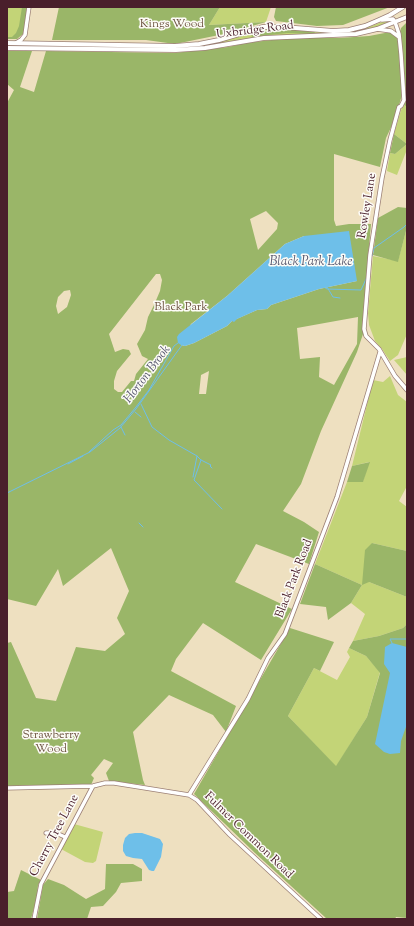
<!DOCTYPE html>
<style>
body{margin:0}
#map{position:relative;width:414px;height:926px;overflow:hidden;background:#eee0c0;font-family:"Sorts Mill Goudy",serif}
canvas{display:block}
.frame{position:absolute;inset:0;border:8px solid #4a1f2b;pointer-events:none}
</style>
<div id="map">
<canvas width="414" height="926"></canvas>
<div class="frame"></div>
</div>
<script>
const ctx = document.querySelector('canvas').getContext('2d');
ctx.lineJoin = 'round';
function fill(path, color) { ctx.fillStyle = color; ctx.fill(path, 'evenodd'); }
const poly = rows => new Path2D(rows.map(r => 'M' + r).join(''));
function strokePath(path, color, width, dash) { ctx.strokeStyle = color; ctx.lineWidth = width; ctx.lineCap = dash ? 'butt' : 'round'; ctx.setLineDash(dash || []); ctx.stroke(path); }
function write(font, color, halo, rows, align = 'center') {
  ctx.font = font + ' "Sorts Mill Goudy",serif'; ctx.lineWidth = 3; ctx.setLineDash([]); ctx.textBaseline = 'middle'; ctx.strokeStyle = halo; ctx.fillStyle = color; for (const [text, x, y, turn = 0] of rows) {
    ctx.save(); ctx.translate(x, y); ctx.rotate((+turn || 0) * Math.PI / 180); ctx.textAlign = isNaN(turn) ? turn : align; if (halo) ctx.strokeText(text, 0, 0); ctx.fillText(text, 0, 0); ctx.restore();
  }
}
const green = poly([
 [7,7,27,7,18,37,7,38],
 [220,7,271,7,266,22,209,25],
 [390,19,393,21,373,29,348,34,279,35,183,48,7,46,7,45,175,47,263,29,352,31,369,27],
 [404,105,407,107,407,152,406,152,397,175,387,171,390,153,395,154,407,144,394,134,401,110],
 [407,227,407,295,406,300,407,304,407,334,398,355,390,361,382,349,375,341,369,325,368,313,373,256,398,261],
 [407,357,407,375,394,360],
 [390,376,398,395,407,402,407,486,399,501,407,507,407,551,372,543,369,582,407,597,407,624,403,628,379,636,353,641,365,614,351,603,362,585,315,564,347,482,363,481,369,462,352,466,373,380,383,382],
 [349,648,366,656,380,672,367,717,336,767,288,716,314,668,337,680,350,657,347,652],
 [74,824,103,832,96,861,93,863,85,862,61,849]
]);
const forest = poly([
 [22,7,27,7,24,33,17,39,7,39,7,37,12,37,16,33,19,26],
 [59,7,220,7,209,25,266,22,224,34,175,44,146,40,52,40],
 [276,7,390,7,343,25,317,26,276,21,274,17],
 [407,22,407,107,404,105,406,95,400,32,401,28],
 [280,29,293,30,315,32,314,34,287,33,252,37,251,33,257,31,270,31,272,30],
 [390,32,399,38,402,95,395,119,386,138,380,167,334,154,334,220,336,226,349,224,371,224,368,258,368,286,364,331,357,352,321,431,301,484,283,511,304,522,319,532,309,564,256,544,235,582,292,609,261,660,203,623,176,659,171,671,236,706,226,732,213,715,169,695,133,732,143,780,145,785,109,781,106,773,113,763,104,759,91,775,94,778,91,785,7,786,7,643,11,642,36,698,56,701,76,647,105,651,125,634,117,618,129,591,111,548,63,586,58,569,36,606,7,599,7,114,8,111,7,110,7,103,14,90,7,84,7,51,32,51,20,87,34,92,46,51,174,53,228,47,246,43,288,38,339,38,369,36],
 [266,211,278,223,277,229,258,250,250,219],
 [304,236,357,281,319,289,271,305,267,309,257,310,232,321,227,326,194,343,185,346,181,345,191,324,227,296,285,244],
 [156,274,160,274,162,280,160,291,154,305,148,317,145,330,137,344,142,356,148,359,136,374,134,381,131,381,122,392,118,392,114,389,114,381,117,371,131,354,129,350,123,349,115,352,109,334],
 [70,290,71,295,67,307,58,314,56,306,58,297,64,291],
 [358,317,357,344,334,385,319,377,320,357,300,359,297,328],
 [209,371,206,394,199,394,201,375],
 [394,134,407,144,395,154,390,153],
 [398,207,407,208,407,227,398,262,373,255,378,218],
 [370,462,363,482,347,482,352,466],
 [372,543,407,551,407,597,369,582,362,585,351,603,328,620,326,607,300,604,315,564,362,585,365,550],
 [407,624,407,918,396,917,395,919,327,919,255,853,194,794,290,628,334,642,320,671,314,668,288,716,336,766,367,717,380,673,366,656,349,648,353,641,379,636,403,628],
 [106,864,133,864,142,869,142,881,121,883,116,892,103,906,91,907,87,919,37,919,43,885,48,879,64,885,86,899,105,889],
 [21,870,41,880,38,885,37,897,31,919,7,919,7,892,14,891]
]);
const water = poly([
 [349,231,357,281,319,289,271,305,267,309,257,310,237,319,234,322,232,321,227,326,194,343,185,346,181,345,178,343,177,337,179,334,227,296,285,244,304,236],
 [392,643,407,647,407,724,401,741,400,753,390,754,384,752,375,744,390,673,384,664,385,647],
 [135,833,142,833,160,839,163,844,161,857,154,871,152,871,149,870,142,859,133,858,126,856,123,851,123,845,125,838,129,834]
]);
const stream = poly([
 [372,256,374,248,404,227,407,224],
 [324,287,327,289,361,290,367,277],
 [327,287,333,297,340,298],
 [141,404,152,427,169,440,197,456,201,460,211,465,210,466,212,468],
 [135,412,141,417],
 [121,427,125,435],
 [89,452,113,430,121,425,136,407,149,390,174,346,178,343],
 [201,460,194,480,222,509],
 [68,464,83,456],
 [193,477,197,456],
 [7,493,90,452,120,428,136,409,182,345],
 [139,523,143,527],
 [392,643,390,639,407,639]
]);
const minor = poly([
 [382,20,393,19,395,22,399,34,401,54,404,100,401,106,399,107,390,140,382,178,370,255,364,329,366,336,379,349,395,376,407,390],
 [377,29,391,31,399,37],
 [16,43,21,40,25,35,29,7],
 [7,788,93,786,105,783,114,783,189,795,197,800,230,835,321,919],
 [189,795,248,699,268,658,285,634,337,497,380,352],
 [46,833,56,833,65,837],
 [34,919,41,884,93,786]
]);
const major = poly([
 [7,43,175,46,199,44,219,40,263,27,283,27,333,31,349,30,365,26,379,20,390,15,403,7],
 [7,48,176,50,205,48,264,38,356,34,377,29,407,17]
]);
const parkNames = [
 ["Kings Wood",172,25],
 ["Black Park",181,308],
 ["Strawberry",51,736],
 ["Wood",51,750]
];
const streetNames = [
 ["Uxbridge Road",255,31,-7],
 ["Rowley Lane",368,206,-81],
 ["Black Park Road",295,579,-69],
 ["Cherry Tree Lane",55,836,-62],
 ["Fulmer Common Road",248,836,44]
];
const waterNames = [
 ["Black Park Lake",311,263],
 ["Horton Brook",148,375,-53]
];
fill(green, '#c3d477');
fill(forest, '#9ab668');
fill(water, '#6ebfe9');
strokePath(stream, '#6ebfe9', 1);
strokePath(minor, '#9c8076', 5);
strokePath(major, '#9c8076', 5.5);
strokePath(minor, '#fff', 3.5);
strokePath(major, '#fff', 4);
write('12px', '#6e5542', '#fdfcf7', parkNames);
write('12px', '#4a1f2b', '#fdfcf7', streetNames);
write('italic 13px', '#57576e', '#fdfcf7', waterNames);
</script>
